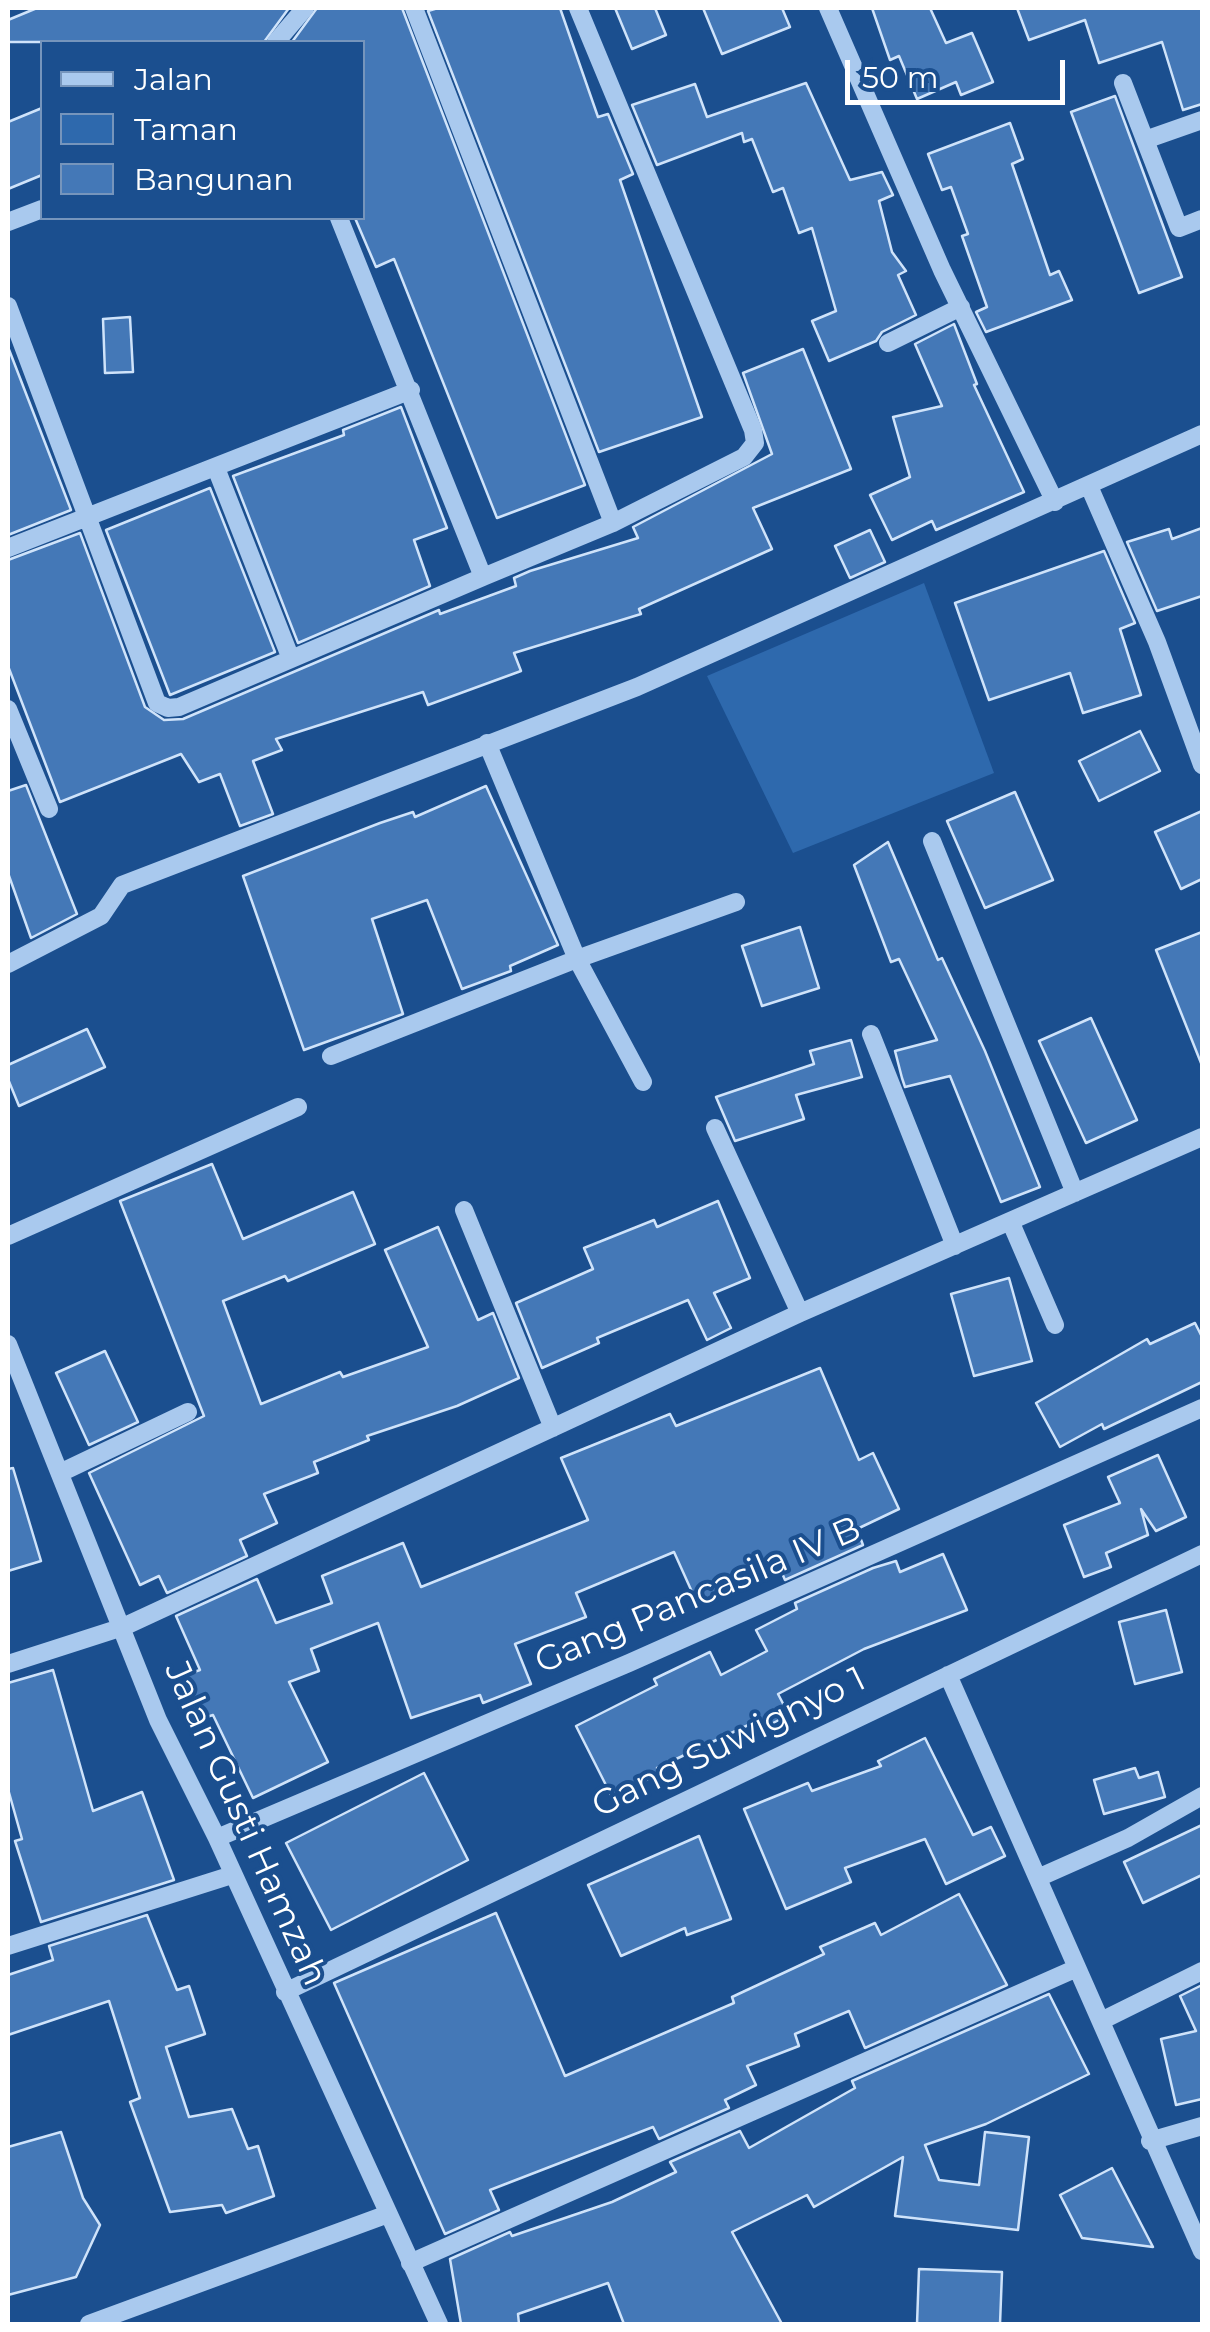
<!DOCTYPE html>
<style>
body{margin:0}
#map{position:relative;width:1210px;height:2332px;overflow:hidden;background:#1b4f8f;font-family:Montserrat,sans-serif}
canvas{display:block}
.frame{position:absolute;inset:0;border:10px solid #fff;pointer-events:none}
.legend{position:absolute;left:40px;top:40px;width:325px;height:180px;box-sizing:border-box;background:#1b4f8f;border:2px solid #7695bc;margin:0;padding:12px 18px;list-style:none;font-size:30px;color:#fff}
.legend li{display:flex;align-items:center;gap:20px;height:50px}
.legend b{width:50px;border:2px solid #7695bc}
.scale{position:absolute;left:845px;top:60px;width:220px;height:45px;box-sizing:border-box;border:5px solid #fff;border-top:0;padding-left:12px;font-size:30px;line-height:35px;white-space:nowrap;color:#fff;-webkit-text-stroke:8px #1b4f8f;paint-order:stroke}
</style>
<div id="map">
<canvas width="1210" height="2332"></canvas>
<div class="frame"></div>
<ul class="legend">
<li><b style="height:12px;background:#a9c9ee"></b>Jalan</li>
<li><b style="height:28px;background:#2e69ad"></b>Taman</li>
<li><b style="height:28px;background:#4478b7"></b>Bangunan</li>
</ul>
<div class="scale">50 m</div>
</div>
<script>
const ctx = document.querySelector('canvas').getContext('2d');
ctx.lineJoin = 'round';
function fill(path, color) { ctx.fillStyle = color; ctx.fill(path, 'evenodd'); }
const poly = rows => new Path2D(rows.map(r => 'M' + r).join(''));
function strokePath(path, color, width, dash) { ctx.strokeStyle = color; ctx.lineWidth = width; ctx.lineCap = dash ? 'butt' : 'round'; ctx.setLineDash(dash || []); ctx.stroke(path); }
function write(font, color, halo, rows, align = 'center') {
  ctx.font = font + ' Montserrat,sans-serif'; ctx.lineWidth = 8; ctx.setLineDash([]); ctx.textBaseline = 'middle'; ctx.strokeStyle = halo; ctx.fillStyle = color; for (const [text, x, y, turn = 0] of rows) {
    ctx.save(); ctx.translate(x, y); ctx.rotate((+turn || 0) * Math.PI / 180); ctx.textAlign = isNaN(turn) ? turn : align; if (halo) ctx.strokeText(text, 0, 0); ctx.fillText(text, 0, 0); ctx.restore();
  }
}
const green = poly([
 [924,583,994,773,793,853,707,676]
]);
const building = poly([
 [37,8,289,8,264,42,8,42,8,20,37,8],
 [317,8,402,8,585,485,497,518,394,259,376,267,355,218,362,218,362,42,292,42,317,8],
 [438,8,560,8,598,117,608,114,633,174,620,180,702,417,599,452,428,11,438,8],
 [615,8,655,8,666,35,632,49,615,8],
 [703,8,782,8,790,27,722,54,703,8],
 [872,8,930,8,946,43,972,33,993,82,961,95,956,82,917,99,899,56,890,60,872,8],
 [1017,8,1202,8,1202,104,1183,110,1162,42,1099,63,1085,20,1029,40,1017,8],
 [806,83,850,180,882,172,893,195,879,201,892,252,906,271,898,275,916,315,882,332,876,341,829,361,812,321,836,311,812,228,799,233,783,188,773,192,752,139,744,142,742,133,657,165,632,105,695,84,707,117,806,83],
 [1115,96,1182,277,1139,293,1071,112,1115,96],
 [42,108,42,175,8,189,8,122,42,108],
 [1010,123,1023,159,1012,164,1050,275,1059,271,1072,300,986,332,976,312,987,307,962,236,968,234,951,187,942,190,928,154,1010,123],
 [130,317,133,372,105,373,103,319,130,317],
 [954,324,977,384,974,385,1024,492,936,530,932,521,892,540,870,495,910,477,893,417,942,406,915,344,954,324],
 [8,347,71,510,8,535,8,347],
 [803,349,851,469,753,508,772,549,639,609,641,614,514,653,521,671,428,705,423,692,276,739,282,750,253,761,273,814,240,826,220,774,199,782,181,754,60,802,8,666,8,560,80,533,145,707,164,720,183,719,439,610,440,614,516,586,514,578,530,571,638,538,633,527,772,454,743,373,803,349],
 [401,407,447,528,414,540,430,586,298,643,233,476,344,435,343,430,401,407],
 [210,488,275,652,170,695,106,530,210,488],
 [1202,528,1202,596,1157,611,1127,542,1169,529,1172,539,1202,528],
 [870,530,885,562,850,578,835,546,870,530],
 [1104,551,1135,623,1120,629,1141,695,1083,713,1070,673,989,700,955,603,1104,551],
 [1140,731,1160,771,1099,801,1079,761,1140,731],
 [26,785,77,914,31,938,8,873,8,791,26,785],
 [486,786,558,945,510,966,511,971,462,989,427,900,372,919,403,1014,304,1050,243,876,380,823,413,812,415,817,486,786],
 [1015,792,1053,880,985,908,947,821,1015,792],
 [1202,811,1202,879,1181,889,1155,832,1202,811],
 [888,842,938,960,942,958,985,1051,1040,1187,1001,1202,950,1076,905,1087,902,1078,895,1051,937,1040,899,959,891,962,854,865,888,842],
 [800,927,819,988,762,1006,742,946,800,927],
 [1202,932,1202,1062,1201,1063,1156,950,1202,932],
 [1091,1018,1137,1120,1086,1143,1039,1041,1091,1018],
 [87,1029,105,1067,19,1106,8,1079,8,1065,87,1029],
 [851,1040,862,1077,796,1095,804,1119,735,1141,716,1097,814,1064,810,1051,851,1040],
 [212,1164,243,1239,353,1192,375,1244,288,1281,285,1276,223,1301,261,1404,340,1372,343,1377,428,1347,385,1250,438,1227,478,1320,493,1313,519,1378,457,1406,367,1436,369,1440,314,1462,318,1473,264,1494,277,1523,240,1540,247,1556,167,1593,159,1576,140,1585,89,1473,204,1416,120,1201,212,1164],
 [718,1201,750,1278,714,1293,731,1328,707,1340,688,1300,597,1338,599,1343,542,1368,516,1303,593,1269,584,1248,654,1220,657,1227,718,1201],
 [1009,1278,1032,1361,974,1376,951,1294,1009,1278],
 [1195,1323,1202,1337,1202,1382,1104,1429,1102,1424,1060,1447,1036,1403,1147,1339,1150,1344,1195,1323],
 [105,1351,138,1422,89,1445,56,1373,105,1351],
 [820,1368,859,1460,873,1453,899,1509,857,1529,863,1545,785,1580,779,1566,697,1603,674,1552,576,1593,586,1617,515,1644,531,1684,483,1703,480,1695,411,1718,378,1623,311,1649,319,1671,289,1682,328,1762,253,1798,213,1715,200,1719,185,1675,200,1670,176,1616,257,1579,276,1623,332,1603,322,1576,403,1543,421,1587,588,1520,561,1458,670,1414,676,1426,820,1368],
 [1158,1455,1186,1517,1156,1531,1141,1509,1148,1535,1106,1553,1111,1567,1084,1577,1064,1525,1120,1503,1108,1477,1158,1455],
 [13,1468,41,1561,8,1571,8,1469,13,1468],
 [943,1554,967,1610,864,1649,778,1694,789,1715,765,1727,761,1719,657,1768,660,1773,612,1797,576,1726,657,1685,654,1679,710,1652,721,1675,767,1651,756,1630,797,1609,795,1603,873,1568,896,1561,900,1572,943,1554],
 [1166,1610,1182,1672,1135,1684,1119,1622,1166,1610],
 [53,1670,93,1811,142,1792,174,1880,41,1922,15,1841,22,1839,8,1789,8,1683,53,1670],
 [925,1738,973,1835,991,1827,1005,1856,946,1884,925,1839,845,1868,851,1882,786,1909,744,1809,808,1783,812,1791,881,1766,878,1761,925,1738],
 [1135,1768,1139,1778,1158,1772,1165,1797,1104,1814,1094,1780,1135,1768],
 [424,1773,468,1860,331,1930,286,1843,424,1773],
 [1202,1825,1202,1875,1143,1903,1124,1862,1202,1825],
 [699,1836,731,1919,687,1935,685,1928,621,1956,588,1885,699,1836],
 [959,1894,1007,1985,865,2048,849,2011,795,2034,799,2046,747,2066,756,2085,725,2100,729,2108,659,2139,653,2127,490,2190,499,2210,445,2234,334,1983,496,1913,565,2076,734,2003,732,1997,824,1954,820,1947,875,1923,881,1935,959,1894],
 [147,1915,177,1990,189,1986,205,2034,166,2047,189,2117,232,2109,248,2149,258,2146,274,2196,226,2213,222,2205,170,2212,130,2102,140,2098,109,2001,8,2035,8,1975,53,1960,49,1946,147,1915],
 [1202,1985,1202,2099,1176,2105,1161,2039,1196,2031,1180,1996,1202,1985],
 [1049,1994,1089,2074,986,2124,925,2145,939,2180,979,2185,985,2132,1029,2137,1018,2230,895,2216,903,2157,814,2207,807,2195,732,2232,782,2324,624,2324,608,2283,518,2314,519,2324,461,2324,450,2259,510,2232,512,2236,612,2202,676,2172,670,2162,740,2131,749,2148,855,2088,852,2081,1049,1994],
 [61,2132,83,2198,100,2225,76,2277,8,2295,8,2147,61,2132],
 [1112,2168,1153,2247,1082,2238,1060,2195,1112,2168],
 [919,2269,1002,2272,1000,2324,917,2324,919,2269]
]);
const minor = poly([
 [414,8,613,523],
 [828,8,942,270,1055,502],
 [276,42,305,8],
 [1123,83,1179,228,1202,219],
 [1145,140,1202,120],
 [339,218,483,577,613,523,744,457,755,443,753,430,578,8],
 [8,222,42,209],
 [8,306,157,703,168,708,179,707,483,577],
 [888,343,961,307],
 [216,468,291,659],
 [1089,486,1157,642,1202,765],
 [8,548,411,390],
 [8,709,49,809],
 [487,743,577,959,736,902],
 [932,841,1075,1193],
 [8,964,101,916,122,885,637,687,1202,434],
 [871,1034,955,1246],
 [331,1056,577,959,643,1082],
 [715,1128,800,1313],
 [464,1210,553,1428],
 [1011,1223,1055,1325],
 [8,1236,298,1107],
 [8,1344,158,1720,217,1838,439,2324],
 [62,1472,188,1412],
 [8,1664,123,1627,800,1313,1202,1137],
 [948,1675,1202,2251],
 [217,1838,629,1663,1202,1408],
 [1040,1877,1128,1838,1202,1796],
 [8,1946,232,1875],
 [285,1992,1202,1554],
 [1101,2021,1202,1971],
 [1150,2141,1202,2126],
 [410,2263,1077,1968],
 [89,2324,388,2214]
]);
const streetNames = [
 ["Gang Pancasila IV B",698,1596,-23],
 ["Gang Suwignyo 1",729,1743,-26],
 ["Jalan Gusti Hamzah",245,1824,66]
];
fill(green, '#2e69ad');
fill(building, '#4478b7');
strokePath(building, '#cfe3fa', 2.5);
strokePath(minor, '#a9c9ee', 18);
write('35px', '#fff', '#1b4f8f', streetNames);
</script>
